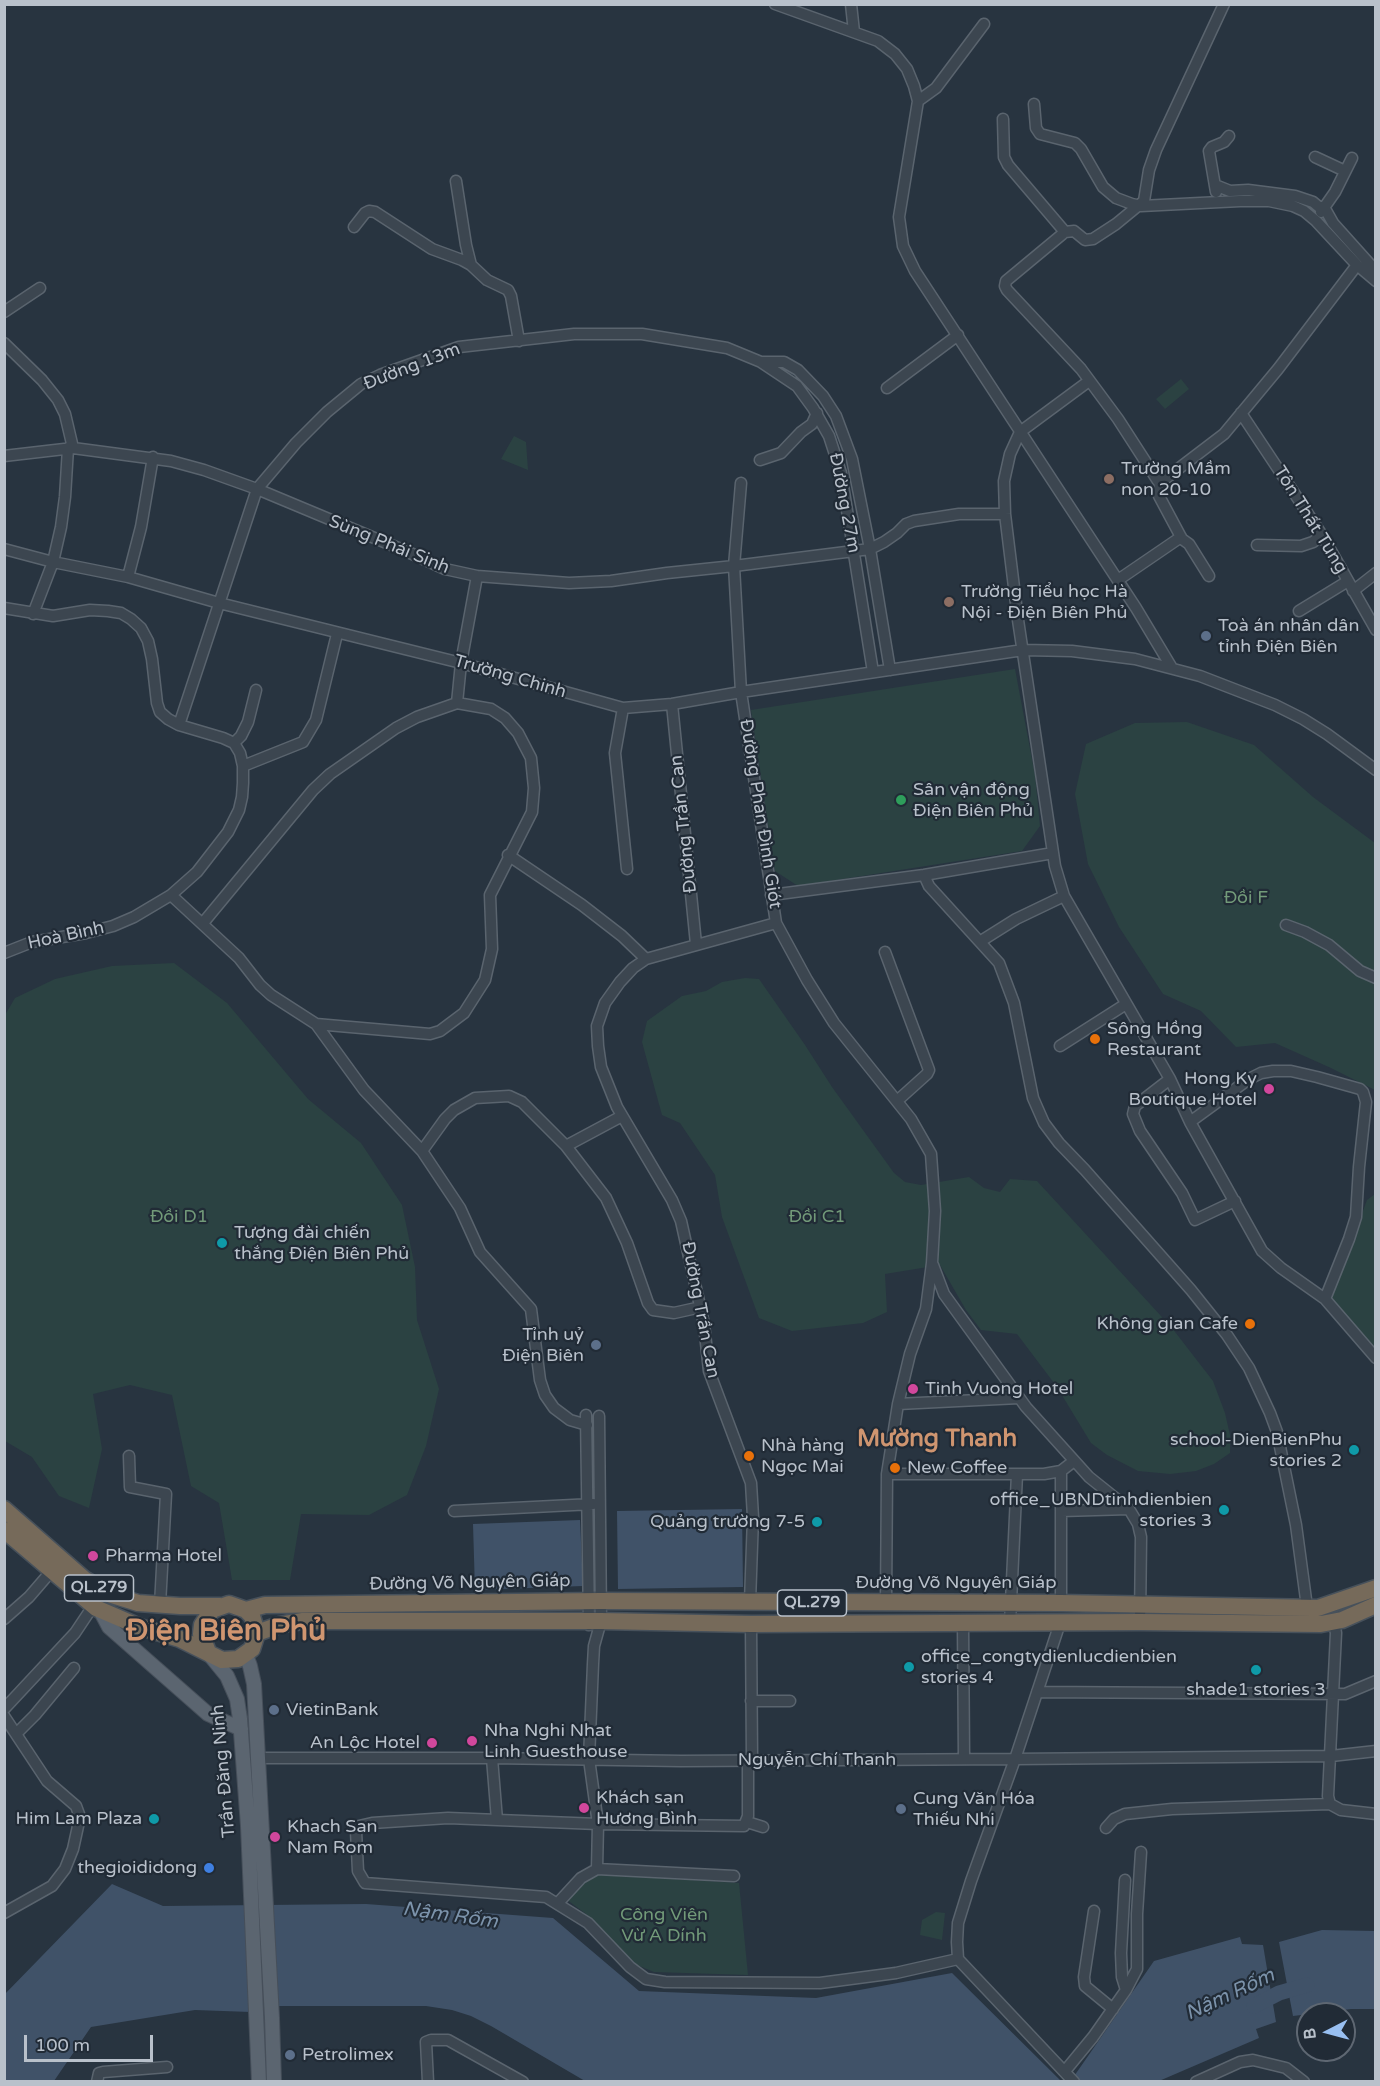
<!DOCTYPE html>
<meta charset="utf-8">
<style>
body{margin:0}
#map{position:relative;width:1380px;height:2086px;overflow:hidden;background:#283440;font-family:"Varela Round",sans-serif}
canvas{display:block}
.frame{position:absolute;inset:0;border:6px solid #b9c1cb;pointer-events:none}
.north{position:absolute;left:1296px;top:2002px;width:60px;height:60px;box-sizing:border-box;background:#212b36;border:2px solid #5e6772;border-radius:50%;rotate:264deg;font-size:16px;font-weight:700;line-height:24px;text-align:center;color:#b9c1cb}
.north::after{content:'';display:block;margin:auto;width:21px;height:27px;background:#98bff1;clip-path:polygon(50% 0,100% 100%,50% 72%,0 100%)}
.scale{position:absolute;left:24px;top:2035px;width:129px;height:27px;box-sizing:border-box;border:3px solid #b9c1cb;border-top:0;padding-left:8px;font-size:18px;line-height:21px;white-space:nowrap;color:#b9c1cb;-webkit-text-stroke:4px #212b36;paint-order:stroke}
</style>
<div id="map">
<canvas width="1380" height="2086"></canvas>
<div class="frame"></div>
<div class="north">B</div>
<div class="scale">100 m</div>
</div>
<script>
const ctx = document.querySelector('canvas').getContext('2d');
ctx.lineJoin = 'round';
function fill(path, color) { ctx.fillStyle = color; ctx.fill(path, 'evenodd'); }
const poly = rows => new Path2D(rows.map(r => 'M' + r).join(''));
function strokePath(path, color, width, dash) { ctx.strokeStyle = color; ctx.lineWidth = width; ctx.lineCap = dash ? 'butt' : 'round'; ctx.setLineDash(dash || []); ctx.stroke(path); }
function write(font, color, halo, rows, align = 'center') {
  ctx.font = font + ' "Varela Round",sans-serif'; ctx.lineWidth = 4.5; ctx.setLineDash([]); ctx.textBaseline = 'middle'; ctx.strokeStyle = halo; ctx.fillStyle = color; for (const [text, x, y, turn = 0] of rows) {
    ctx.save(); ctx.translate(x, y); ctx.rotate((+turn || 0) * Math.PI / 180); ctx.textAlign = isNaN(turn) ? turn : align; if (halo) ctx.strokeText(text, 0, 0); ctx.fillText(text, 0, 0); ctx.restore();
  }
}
const green = poly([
 [1181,379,1189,389,1165,409,1156,399],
 [514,436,526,442,528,470,501,459],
 [1015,669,1035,775,1040,826,1022,851,798,886,775,871,751,710],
 [1187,722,1254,745,1313,797,1375,843,1375,1090,1331,1068,1275,1043,1236,1047,1201,1011,1163,994,1119,927,1088,864,1075,794,1086,744,1135,723],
 [174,963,227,1003,308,1099,361,1143,402,1205,415,1267,417,1320,439,1389,426,1446,407,1495,369,1515,301,1514,290,1580,232,1580,219,1503,191,1486,172,1395,130,1385,93,1394,102,1449,89,1508,59,1496,32,1457,5,1441,5,1015,15,998,55,979,112,966],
 [745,978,759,979,805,1045,832,1087,894,1173,905,1182,921,1185,969,1177,984,1188,1000,1192,1010,1179,1037,1181,1172,1328,1213,1381,1225,1413,1230,1435,1230,1453,1214,1464,1196,1471,1170,1474,1138,1471,1107,1455,1091,1443,1057,1387,1017,1334,981,1330,966,1310,940,1265,885,1274,887,1312,863,1323,792,1331,759,1318,722,1217,715,1175,680,1123,662,1115,642,1042,647,1021,682,996,706,991,722,982],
 [1375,1194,1375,1348,1331,1298,1367,1200],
 [594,1874,739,1883,748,1975,654,1972,637,1965,586,1914,566,1899],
 [936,1912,945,1913,942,1940,920,1935,922,1920]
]);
const water = poly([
 [742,1509,743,1587,618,1589,617,1511],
 [580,1520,583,1586,475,1590,473,1524],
 [112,1884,163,1906,366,1904,553,1918,639,1991,816,1998,952,1973,1061,2081,585,2081,491,2026,471,2016,452,2010,426,2006,277,2006,251,2012,195,2010,91,2027,54,2081,5,2081,4,1995],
 [1322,1930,1375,1931,1375,2009,1351,2009,1293,2016,1279,1942],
 [1240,1937,1242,1944,1263,1945,1276,2022,1256,2029,1259,2038,1159,2081,1070,2082,1154,1961]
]);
const river = poly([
 [1254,2006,1279,1993,1307,1985]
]);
const minor = poly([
 [775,4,878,41,895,54,907,69,914,86,918,101,899,217,903,246,915,271,1136,608,1172,668],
 [851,4,854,32],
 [1224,4,1156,150,1149,170,1144,201,1116,224,1093,239,1085,240,1074,231,1065,232,1006,281,1005,286,1007,290,1081,369,1118,419,1158,481,1161,482,1224,434,1278,369,1357,265],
 [918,101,936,88,984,24],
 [1034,104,1036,128,1040,134,1075,143,1081,149,1103,187,1116,198,1132,204,1141,206,1240,201,1269,201,1293,206,1304,211,1316,221,1357,265,1376,281],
 [1003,119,1004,157,1008,165,1065,232],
 [1315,157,1345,171],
 [456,181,466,245,471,265],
 [1215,185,1230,191,1248,190,1295,196,1313,202,1319,207,1324,207,1333,223,1376,271],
 [1216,192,1209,151,1212,147,1224,142,1229,136],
 [1321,212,1335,192,1352,158],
 [354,227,365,213,369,211,375,212,432,249,462,260,471,265,487,280,508,290,511,296,519,341],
 [4,312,40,288],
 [4,343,42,380,58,400,65,414,73,448],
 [761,362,784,362,798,370,823,396,836,416,852,459,870,549,890,670],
 [1089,381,1020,432,1010,454,1004,481,1005,514,1018,620,1055,866,1064,896,1170,1079,1190,1122,1262,1251,1281,1268,1325,1299,1376,1358],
 [887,388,958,335],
 [1241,413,1322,535,1376,630],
 [4,456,73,448,171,461,204,470,257,489,408,552,445,569,477,576,569,583,611,581,667,573,734,566,870,549,884,542,897,533,906,524,914,521,959,514,1005,514],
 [760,460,781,453,801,432,812,424,817,413],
 [1160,482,1159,496,1182,539,1189,544,1209,576],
 [741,483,734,566,741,692,776,923,807,980,834,1023,911,1119,931,1154,935,1211,932,1263,926,1309,910,1354,898,1404,887,1474,886,1603],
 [1257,545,1301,546,1313,542,1322,535],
 [4,549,53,562,128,577,219,603,461,663,623,708,672,704,741,692,1023,650,1072,651,1135,659,1200,676,1275,705,1303,719,1327,734,1376,770],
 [128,577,141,527,153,457],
 [1118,580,1181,537],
 [1353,591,1376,573],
 [4,608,53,616,90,610,108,611,121,613,131,619,141,628,148,641,152,659,157,703,160,712,168,719,179,725,223,738,234,743,240,753,243,766,243,783,242,797,239,810,228,832,197,872,171,895,134,917,113,926,86,933,32,942,4,953],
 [1299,611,1348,581],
 [33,614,53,562,61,527,65,497,68,448],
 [457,703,461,663,477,576],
 [672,704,696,944],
 [623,708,615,753,627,869],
 [179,725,257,489,296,443,327,412,361,384,380,375,459,347,574,334,642,334,727,348,761,362,797,386,813,408,829,436,841,473,873,672],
 [234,743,241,736,248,722,256,690],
 [243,766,303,742,316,720,337,634],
 [508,855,582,905,622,936,646,959],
 [924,875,929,886,999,963,1014,1003,1033,1098,1044,1123,1059,1143,1085,1170,1191,1290,1227,1335,1249,1368,1270,1413,1277,1432,1296,1525,1307,1607],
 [171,895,239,958,260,985,271,995,316,1024,364,1090,422,1151,460,1208,480,1252,531,1309,540,1380,545,1395,554,1408,570,1420,587,1425],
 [771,895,924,875,1053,853],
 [203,923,313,790,330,774,396,728,417,717,457,703,491,709,505,718,518,733,531,758,534,788,532,812,490,895,492,949,485,980,464,1013,440,1031,430,1034,316,1024],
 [1286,925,1305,932,1329,945,1360,971,1376,978],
 [981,941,1016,919,1064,896],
 [885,952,929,1070,927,1074,897,1101],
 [1060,1046,1126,1004],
 [1170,1079,1135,1106,1133,1114,1140,1131,1182,1193,1195,1220,1235,1201],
 [1190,1122,1249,1079,1261,1073,1273,1071,1291,1071,1317,1077,1360,1089,1363,1092,1366,1102,1359,1167,1356,1217,1349,1239,1325,1299],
 [566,1146,622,1116],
 [422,1151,445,1119,454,1110,475,1098,509,1096,522,1102,566,1146,606,1198,627,1243,648,1303,653,1310,674,1313,701,1307],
 [933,1265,944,1294,1026,1407,1089,1477,1129,1509,1138,1524,1141,1537,1140,1622],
 [898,1404,1019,1398],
 [586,1415,589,1625],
 [599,1416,601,1621,594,1646,593,1664,589,1759,598,1824,744,1826,748,1816,748,1760],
 [129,1456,130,1487,166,1494,160,1605],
 [887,1474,1044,1474,1061,1471,1074,1461],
 [454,1511,593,1504],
 [1061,1511,1129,1509],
 [750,1602,753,1517,751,1483,709,1371,704,1324,681,1221,672,1200,617,1107,601,1067,598,1046,597,1026,605,1003,620,982,633,968,646,959,776,923],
 [1061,1603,1061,1471],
 [4,1619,29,1597,54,1568],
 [1334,1622,1336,1633,1328,1796,1330,1804,1341,1810,1376,1814],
 [1010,1623,1017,1474],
 [1060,1623,1015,1759,971,1881,958,1923,957,1942,958,1959,1074,2082],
 [751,1624,752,1760],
 [963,1624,964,1759],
 [1037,1692,1345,1694,1376,1681],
 [751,1701,790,1701],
 [4,1709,75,1633,103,1591],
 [4,1716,47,1781,76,1806,80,1817,73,1849,65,1869,52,1886,4,1913],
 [16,1734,35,1715,74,1668],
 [258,1758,492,1758,681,1761,1015,1759,1331,1756,1376,1751],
 [492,1758,497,1820],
 [747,1822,763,1827],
 [1106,1828,1114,1819,1125,1814,1172,1809,1330,1804],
 [597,1869,598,1824,448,1818,372,1823,359,1826,356,1831,358,1871,365,1883,546,1897,588,1923,630,1967,646,1979,665,1982,820,1983,896,1973,958,1959],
 [1125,1880,1121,1953,1122,1977,1126,1990],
 [558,1903,581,1878,597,1869,734,1876],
 [1094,1911,1084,1977,1085,1986,1113,2009],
 [1065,2071,1093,2037,1126,1990,1137,1969,1137,1914,1141,1852],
 [97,2082,99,2073,103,2072,167,2067],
 [428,2082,426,2042,431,2040,448,2040,523,2082],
 [1196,2082,1240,2062,1253,2060,1286,2068,1304,2082]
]);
const major = poly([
 [100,1610,109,1627,208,1714,241,1729],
 [209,1654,227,1676,237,1699,240,1719,248,1826,259,2082],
 [246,1655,250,1666,254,1684,272,2018,274,2082]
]);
const highway = poly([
 [4,1509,84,1579,109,1594,138,1603,180,1606,220,1606],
 [4,1530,96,1608,140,1627,180,1639,222,1660,238,1659,252,1649,257,1633,252,1616,246,1610,229,1604,212,1610,202,1625,201,1634,208,1652],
 [246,1610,265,1605,600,1601,1061,1603,1318,1608,1376,1588],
 [257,1633,279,1625,303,1621,601,1621,751,1624,1140,1622,1321,1624,1342,1620,1376,1605]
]);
const markers = [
 [1109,479,6,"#8d6e63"],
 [949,602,6,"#8d6e63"],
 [1206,636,6,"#5c6f8a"],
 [901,800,6,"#2e9e5b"],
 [1095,1039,6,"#e8710a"],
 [1269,1089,6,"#d1479c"],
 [222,1243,6,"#0f9aa8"],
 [1250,1324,6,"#e8710a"],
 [596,1345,6,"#5c6f8a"],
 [913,1389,6,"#d1479c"],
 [1354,1450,6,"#0f9aa8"],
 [749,1456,6,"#e8710a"],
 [895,1468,6,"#e8710a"],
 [1224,1510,6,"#0f9aa8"],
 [817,1522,6,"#0f9aa8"],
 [93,1556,6,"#d1479c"],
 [909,1667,6,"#0f9aa8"],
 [1256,1670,6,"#0f9aa8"],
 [274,1710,6,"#5c6f8a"],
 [472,1741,6,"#d1479c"],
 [432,1743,6,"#d1479c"],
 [584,1808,6,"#d1479c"],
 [901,1809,6,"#5c6f8a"],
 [154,1819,6,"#0f9aa8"],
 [275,1837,6,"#d1479c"],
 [209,1868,6,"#3f7fe0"],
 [290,2055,6,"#5c6f8a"]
];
const shields = [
 [99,1588,69],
 [812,1603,69]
];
const shieldNames = [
 ["QL.279",99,1588],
 ["QL.279",812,1603]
];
const streetNames = [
 ["Đường 13m",412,367,-21],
 ["Đường 27m",844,503,79],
 ["Tôn Thất Tùng",1310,520,58],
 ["Sùng Phái Sinh",389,545,22],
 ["Trường Chinh",510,677,16],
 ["Đường Phan Đình Giót",760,814,81],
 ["Đường Trần Can",684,824,-96],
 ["Hoà Bình",66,936,-12],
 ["Đường Trần Can",700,1310,79],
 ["Đường Võ Nguyên Giáp",470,1583,-1],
 ["Đường Võ Nguyên Giáp",956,1583],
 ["Nguyễn Chí Thanh",817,1760],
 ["Trần Đăng Ninh",224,1771,-95]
];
const poiNames = [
 ["Trường Mầm",1121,469],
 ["non 20-10",1121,490],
 ["Trường Tiểu học Hà",961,592],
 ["Nội - Điện Biên Phủ",961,613],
 ["Toà án nhân dân",1218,626],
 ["tỉnh Điện Biên",1218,647],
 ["Sân vận động",913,790],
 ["Điện Biên Phủ",913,811],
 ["Sông Hồng",1107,1029],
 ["Restaurant",1107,1050],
 ["Hong Ky",1257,1079,"right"],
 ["Boutique Hotel",1257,1100,"right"],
 ["Tượng đài chiến",234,1233],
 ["thắng Điện Biên Phủ",234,1254],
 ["Không gian Cafe",1238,1324,"right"],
 ["Tỉnh uỷ",584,1335,"right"],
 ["Điện Biên",584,1356,"right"],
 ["Tinh Vuong Hotel",925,1389],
 ["school-DienBienPhu",1342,1440,"right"],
 ["stories 2",1342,1461,"right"],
 ["Nhà hàng",761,1446],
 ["Ngọc Mai",761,1467],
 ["New Coffee",907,1468],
 ["office_UBNDtinhdienbien",1212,1500,"right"],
 ["stories 3",1212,1521,"right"],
 ["Quảng trường 7-5",805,1522,"right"],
 ["Pharma Hotel",105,1556],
 ["office_congtydienlucdienbien",921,1657],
 ["stories 4",921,1678],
 ["shade1 stories 3",1256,1690,"center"],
 ["VietinBank",286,1710],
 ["Nha Nghi Nhat",484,1731],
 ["Linh Guesthouse",484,1752],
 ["An Lộc Hotel",420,1743,"right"],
 ["Khách sạn",596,1798],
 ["Hương Bình",596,1819],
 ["Cung Văn Hóa",913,1799],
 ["Thiếu Nhi",913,1820],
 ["Him Lam Plaza",142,1819,"right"],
 ["Khach San",287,1827],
 ["Nam Rom",287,1848],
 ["thegioididong",197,1868,"right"],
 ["Petrolimex",302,2055]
];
const parkNames = [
 ["Đồi F",1246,898],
 ["Đồi D1",179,1217],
 ["Đồi C1",817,1217],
 ["Công Viên",664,1915],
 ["Vừ A Dính",664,1936]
];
const waterNames = [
 ["Nậm Rốm",450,1916,8],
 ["Nậm Rốm",1230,1995,-25]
];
const districtNames = [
 ["Mường Thanh",937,1440]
];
const townNames = [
 ["Điện Biên Phủ",226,1632]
];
fill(green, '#2b4242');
fill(water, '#405268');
strokePath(river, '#405268', 15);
strokePath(minor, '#5a646e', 13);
strokePath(major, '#464f5a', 16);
strokePath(highway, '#47515b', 19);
strokePath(minor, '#3c4650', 10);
strokePath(major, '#5b6570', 14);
strokePath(highway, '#766a5a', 16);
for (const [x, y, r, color] of markers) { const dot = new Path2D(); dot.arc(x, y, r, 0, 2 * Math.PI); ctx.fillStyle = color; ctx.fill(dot); strokePath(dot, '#212b36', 2); }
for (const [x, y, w] of shields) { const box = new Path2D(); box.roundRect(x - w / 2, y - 13, w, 26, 4.5); ctx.fillStyle = '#212b36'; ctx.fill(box); strokePath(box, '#b9c1cb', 1.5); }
write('bold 16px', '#b9c1cb', null, shieldNames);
write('18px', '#b9c1cb', '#212b36', streetNames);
write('18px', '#b9c1cb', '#212b36', poiNames, 'left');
write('18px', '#729a79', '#212b36', parkNames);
write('italic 20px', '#7c93ab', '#212b36', waterNames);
write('bold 24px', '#cf9570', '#212b36', districtNames);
write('bold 30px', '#cf9570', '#212b36', townNames);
</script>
